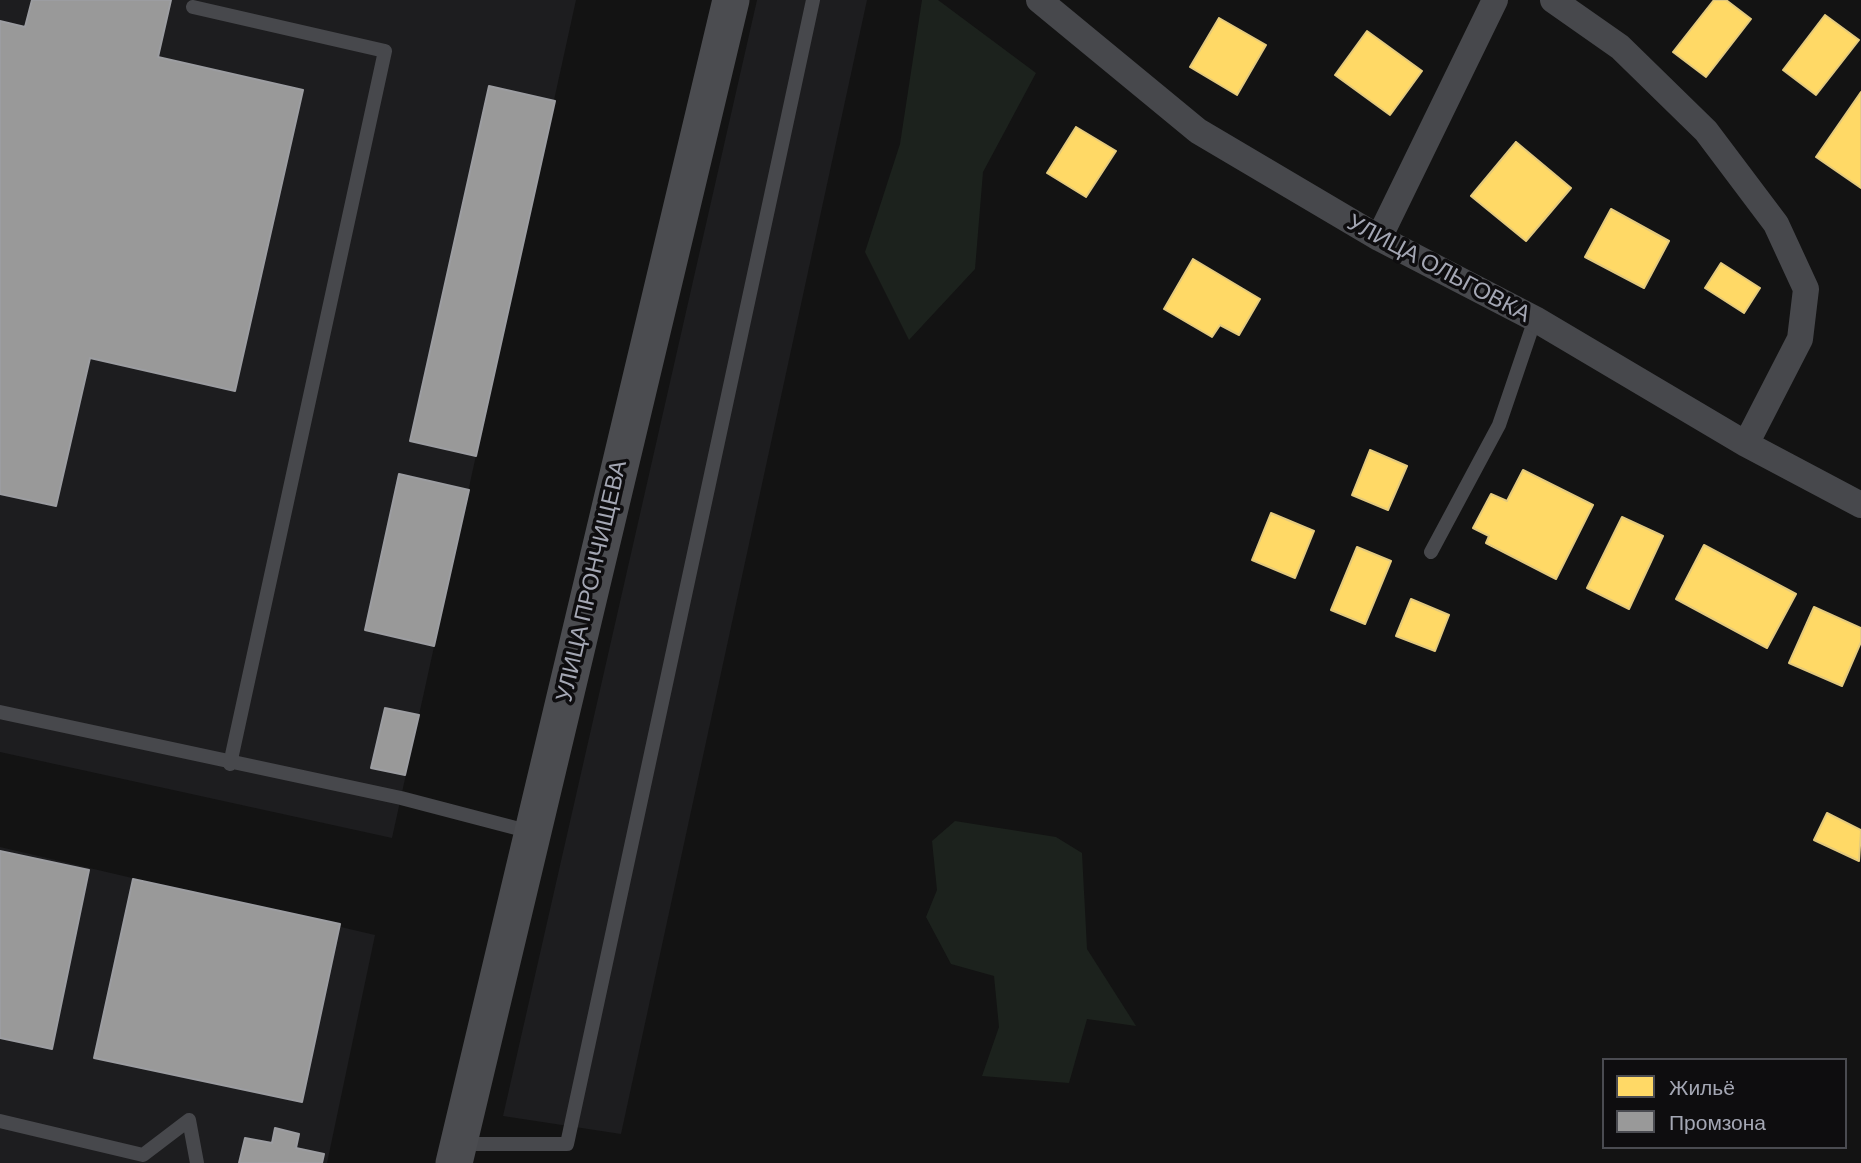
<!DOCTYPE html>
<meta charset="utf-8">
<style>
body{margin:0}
#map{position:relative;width:1861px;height:1163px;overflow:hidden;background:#131313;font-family:Barlow,sans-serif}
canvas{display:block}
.legend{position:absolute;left:1602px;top:1058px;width:245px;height:91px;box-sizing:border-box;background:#0e0d0f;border:2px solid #4a4b51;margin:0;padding:9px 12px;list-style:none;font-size:21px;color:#a4a7b4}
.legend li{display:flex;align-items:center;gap:14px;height:35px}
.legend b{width:35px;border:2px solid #4a4b51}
</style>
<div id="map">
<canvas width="1861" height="1163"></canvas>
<ul class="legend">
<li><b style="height:19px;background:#ffd966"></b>Жильё</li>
<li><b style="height:19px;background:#999"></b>Промзона</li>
</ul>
</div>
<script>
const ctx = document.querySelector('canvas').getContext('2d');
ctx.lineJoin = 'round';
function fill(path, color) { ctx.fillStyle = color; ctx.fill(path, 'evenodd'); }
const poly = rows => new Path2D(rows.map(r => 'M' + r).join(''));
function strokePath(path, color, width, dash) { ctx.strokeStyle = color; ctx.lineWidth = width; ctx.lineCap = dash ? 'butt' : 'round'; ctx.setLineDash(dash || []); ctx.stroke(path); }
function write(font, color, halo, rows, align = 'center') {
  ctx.font = font + ' Barlow,sans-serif'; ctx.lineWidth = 7; ctx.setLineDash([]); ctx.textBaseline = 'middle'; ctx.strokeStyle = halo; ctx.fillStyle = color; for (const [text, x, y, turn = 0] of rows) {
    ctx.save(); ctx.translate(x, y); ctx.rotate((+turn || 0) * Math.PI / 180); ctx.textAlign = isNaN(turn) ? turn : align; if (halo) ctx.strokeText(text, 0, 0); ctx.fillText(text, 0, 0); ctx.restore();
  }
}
const built = poly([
 [0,0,576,0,392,838,0,752],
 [757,0,867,0,621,1134,503,1116],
 [0,847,375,935,327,1163,0,1163]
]);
const green = poly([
 [922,0,938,0,1036,73,983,172,975,269,909,340,865,252,900,144],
 [955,821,1056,837,1082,853,1087,949,1136,1026,1087,1019,1069,1083,982,1076,999,1027,994,976,951,964,926,917,937,890,932,841]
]);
const homes = poly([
 [1714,0,1726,0,1751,19,1706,77,1673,52,1714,0],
 [1825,15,1859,40,1816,95,1783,70,1825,15],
 [1219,18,1266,45,1237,95,1190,67,1219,18],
 [1367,31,1422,71,1390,115,1335,75,1367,31],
 [1861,92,1861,188,1816,157,1861,92],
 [1076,127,1116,151,1086,197,1047,173,1076,127],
 [1516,142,1571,188,1526,241,1471,196,1516,142],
 [1611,209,1669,241,1644,288,1585,257,1611,209],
 [1193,259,1260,299,1239,335,1220,325,1212,337,1164,309,1193,259],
 [1721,263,1760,288,1744,313,1705,288,1721,263],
 [1370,450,1407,466,1388,510,1352,495,1370,450],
 [1523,470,1593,505,1556,579,1486,543,1489,536,1473,528,1491,494,1507,501,1523,470],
 [1271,513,1314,531,1295,578,1252,560,1271,513],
 [1622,517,1663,536,1629,609,1587,588,1622,517],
 [1704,545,1796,594,1767,648,1676,599,1704,545],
 [1357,547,1391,561,1365,624,1331,610,1357,547],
 [1411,599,1449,615,1435,651,1396,636,1411,599],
 [1814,607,1861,628,1861,642,1842,686,1789,663,1814,607],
 [1827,813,1861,830,1859,861,1814,840,1827,813]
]);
const industry = poly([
 [32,0,171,0,158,57,303,90,235,391,90,358,56,506,0,494,0,21,25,27,32,0],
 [489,86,555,101,476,456,410,441,489,86],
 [399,474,469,490,434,646,365,630,399,474],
 [385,708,419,715,405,775,371,768,385,708],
 [0,851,89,870,52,1049,0,1038,0,851],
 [133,879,340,924,302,1102,94,1058,133,879],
 [275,1128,299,1134,296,1148,324,1154,322,1163,239,1163,245,1138,272,1143,275,1128]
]);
const lane = poly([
 [193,7,385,51,230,764],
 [1431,552,1499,425,1535,319],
 [0,712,401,798,531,832],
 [0,1121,143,1155,189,1120,197,1163],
 [459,1144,567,1144,813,0]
]);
const street = poly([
 [1039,0,1198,131,1379,238,1535,319,1746,444,1861,505],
 [1553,0,1620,47,1706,131,1776,224,1806,289,1800,339,1746,444],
 [1379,238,1495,0]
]);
const secondary = poly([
 [454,1163,731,0]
]);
const streetNames = [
 ["УЛИЦА ОЛЬГОВКА",1439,268,28],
 ["УЛИЦА ПРОНЧИЩЕВА",591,581,-77]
];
fill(built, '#1d1d1f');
fill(green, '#1c221d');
fill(homes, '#ffd966');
strokePath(homes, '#e4ca7d', 2);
fill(industry, '#999');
strokePath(industry, '#9c9da1', 2);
strokePath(lane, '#47484c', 14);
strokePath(street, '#47484c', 26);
strokePath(secondary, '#4b4c50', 37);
write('23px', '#a4a7b4', '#0e0d0f', streetNames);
</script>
